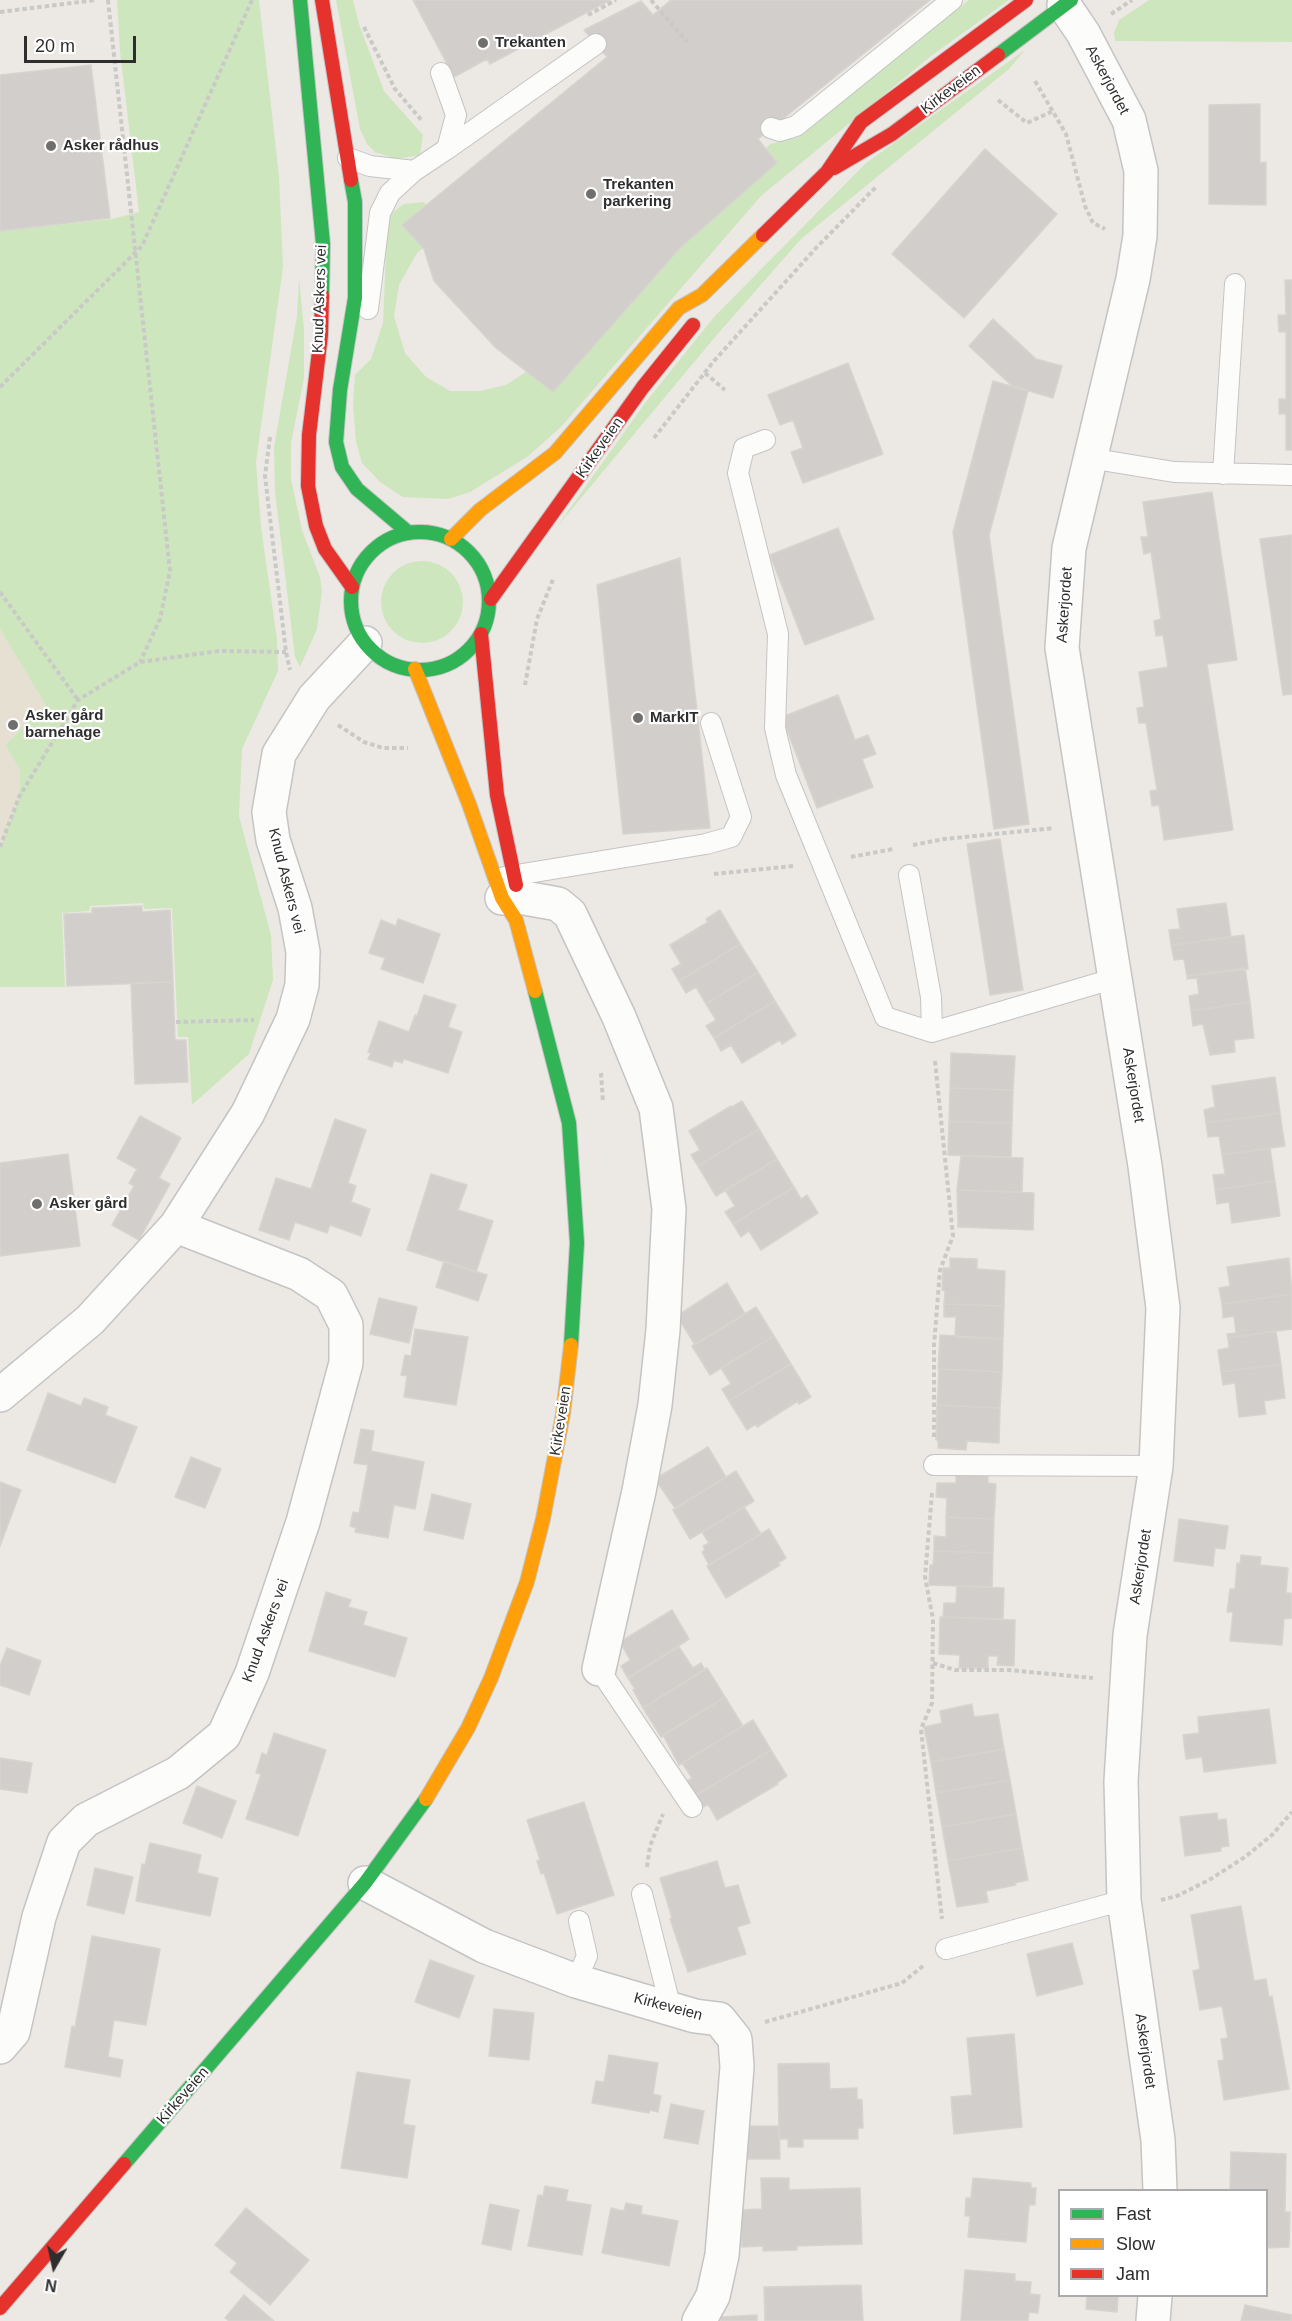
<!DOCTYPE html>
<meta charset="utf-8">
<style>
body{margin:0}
#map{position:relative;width:1292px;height:2321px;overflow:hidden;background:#ece8e4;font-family:Arial,sans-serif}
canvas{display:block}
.legend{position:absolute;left:1058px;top:2189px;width:210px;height:108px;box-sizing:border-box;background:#fff;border:2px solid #ababab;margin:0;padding:8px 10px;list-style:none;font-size:18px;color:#2e2e2e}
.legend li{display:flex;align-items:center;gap:12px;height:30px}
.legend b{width:30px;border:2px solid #ababab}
.north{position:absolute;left:24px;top:2237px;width:60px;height:60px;-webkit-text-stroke:4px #fff;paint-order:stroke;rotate:189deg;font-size:16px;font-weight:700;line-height:24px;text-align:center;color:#2e2e2e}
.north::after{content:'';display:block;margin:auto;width:21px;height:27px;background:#2e2e2e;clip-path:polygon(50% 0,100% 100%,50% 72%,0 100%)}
.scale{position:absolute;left:24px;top:36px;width:112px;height:27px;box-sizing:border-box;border:3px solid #2e2e2e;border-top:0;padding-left:8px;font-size:18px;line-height:21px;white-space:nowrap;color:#2e2e2e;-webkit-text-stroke:4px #fff;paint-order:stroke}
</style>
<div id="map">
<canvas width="1292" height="2321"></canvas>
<ul class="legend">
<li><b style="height:8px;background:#30b455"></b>Fast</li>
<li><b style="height:8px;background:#ff9f0a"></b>Slow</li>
<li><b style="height:8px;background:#e5322d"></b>Jam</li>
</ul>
<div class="north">N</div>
<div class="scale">20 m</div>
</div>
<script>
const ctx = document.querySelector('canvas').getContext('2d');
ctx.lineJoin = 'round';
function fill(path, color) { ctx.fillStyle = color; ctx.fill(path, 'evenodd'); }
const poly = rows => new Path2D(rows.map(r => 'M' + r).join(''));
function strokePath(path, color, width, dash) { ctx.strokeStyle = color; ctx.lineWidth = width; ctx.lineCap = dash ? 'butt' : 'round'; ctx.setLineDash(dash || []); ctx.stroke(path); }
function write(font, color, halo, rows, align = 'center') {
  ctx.font = font + ' Arial,sans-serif'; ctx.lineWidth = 4.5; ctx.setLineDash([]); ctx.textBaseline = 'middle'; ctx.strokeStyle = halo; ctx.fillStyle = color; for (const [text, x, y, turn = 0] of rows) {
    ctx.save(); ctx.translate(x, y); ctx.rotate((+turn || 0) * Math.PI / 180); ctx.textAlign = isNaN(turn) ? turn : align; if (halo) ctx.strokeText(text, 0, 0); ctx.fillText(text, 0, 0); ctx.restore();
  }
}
const education = poly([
 [0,629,47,705,5,745,20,770,19,797,0,848]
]);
const green = poly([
 [117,0,259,0,279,176,283,267,256,462,261,527,277,639,278,671,242,749,239,816,271,935,273,980,249,1054,192,1105,188,1037,178,1037,172,908,144,909,143,903,90,906,89,911,62,913,65,987,0,987,0,848,19,797,20,770,5,745,46,705,0,629,0,231,112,219,139,212,120,51],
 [336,0,353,0,359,24,384,91,423,135,420,155,396,159,375,152,367,144,360,129],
 [969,0,1009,0,931,56,761,196,561,427,527,457,470,492,448,499,403,497,380,482,362,463,356,442,353,405,355,375,371,359,383,323,387,230,390,217,394,211,404,204,424,202,431,216,429,243,417,253,399,285,394,316,405,353,426,377,450,391,480,391,506,385,623,309,702,226,776,161,765,149,770,144,800,137,832,107],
 [1149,0,1292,0,1292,42,1115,41,1114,33,1119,20],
 [1025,50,1009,69,801,239,715,337,556,528,645,403,714,317,866,163],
 [299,278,304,330,304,378,291,443,291,479,302,530,320,577,322,591,317,629,300,667,295,657,275,492,274,447,297,316],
 '381 602a41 41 0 1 1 82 0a41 41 0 1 1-82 0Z'
]);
const building = poly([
 [413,0,610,0,490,64,487,59,454,77,413,0],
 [671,0,930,0,758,139,777,163,680,248,553,392,496,348,434,281,424,249,402,225,607,57,584,30,641,1,653,15,671,0],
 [91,65,110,218,0,231,0,75,91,65],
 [1260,104,1260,163,1266,162,1266,205,1209,204,1209,105,1260,104],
 [985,149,1057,214,964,318,892,254,985,149],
 [1285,280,1292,280,1292,450,1286,450,1286,414,1279,414,1279,399,1286,399,1286,332,1279,332,1278,315,1286,315,1285,280],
 [993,319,1036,359,1062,366,1053,398,1012,386,969,346,993,319],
 [848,363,883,454,803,483,791,452,803,448,793,420,780,425,768,395,848,363],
 [993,381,1028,391,989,535,1029,824,994,829,953,532,993,381],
 [1212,492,1237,660,1207,664,1233,830,1164,840,1159,805,1152,806,1150,791,1157,790,1146,723,1139,723,1137,708,1144,707,1139,672,1168,667,1163,635,1156,636,1154,621,1161,619,1151,552,1144,554,1141,537,1148,537,1143,502,1212,492],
 [838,528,874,619,805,645,770,555,838,528],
 [1292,535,1292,694,1283,695,1260,539,1292,535],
 [680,558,710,828,623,834,597,585,680,558],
 [838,695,855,740,868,735,876,754,862,759,873,787,817,808,782,717,838,695],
 [1000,839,1023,990,990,995,967,844,1000,839],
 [1226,903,1231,937,1171,945,1169,930,1180,929,1177,909,1226,903],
 [142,906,142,912,170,910,173,982,67,986,64,914,92,913,92,908,142,906],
 [720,910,740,944,679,981,672,969,681,964,670,945,708,922,706,919,720,910],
 [398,919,440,934,423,983,381,969,385,958,369,953,381,920,396,926,398,919],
 [1244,935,1248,969,1187,976,1184,959,1174,960,1171,945,1244,935],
 [740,944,758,972,706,1004,696,987,686,993,679,981,740,944],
 [1245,968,1250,1002,1191,1011,1189,996,1199,994,1197,978,1187,979,1187,976,1245,968],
 [758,972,775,1001,714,1038,706,1026,716,1020,706,1004,758,972],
 [173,982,175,1040,186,1040,188,1082,135,1084,131,983,173,982],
 [424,995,456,1005,448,1027,462,1032,448,1073,404,1059,402,1063,394,1060,392,1067,368,1059,371,1053,368,1052,379,1021,409,1032,415,1015,417,1016,424,995],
 [775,1001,796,1035,782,1044,780,1040,742,1063,731,1045,721,1051,714,1038,775,1001],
 [1250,1002,1254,1038,1234,1040,1235,1052,1210,1055,1203,1024,1193,1026,1191,1011,1250,1002],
 [951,1053,1015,1056,1013,1090,950,1088,951,1053],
 [1275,1077,1280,1113,1206,1123,1204,1110,1215,1107,1212,1086,1275,1077],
 [950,1088,1013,1090,1012,1123,949,1122,950,1088],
 [742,1101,759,1129,698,1166,691,1155,700,1150,689,1131,731,1106,732,1107,742,1101],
 [1280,1113,1285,1146,1222,1155,1219,1136,1208,1137,1206,1123,1280,1113],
 [140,1116,181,1138,159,1178,170,1184,139,1240,112,1225,134,1186,129,1183,137,1169,117,1158,140,1116],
 [335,1119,366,1130,348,1183,356,1186,351,1202,370,1209,361,1236,330,1225,327,1233,295,1222,289,1240,259,1230,276,1178,311,1189,335,1119],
 [949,1122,1012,1123,1011,1157,948,1155,949,1122],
 [759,1129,777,1159,716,1196,698,1166,759,1129],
 [1270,1148,1275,1181,1215,1190,1213,1175,1225,1174,1222,1155,1270,1148],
 [68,1154,80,1246,0,1256,0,1163,68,1154],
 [961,1156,1023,1158,1022,1192,957,1190,961,1156],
 [777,1159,794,1187,733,1224,725,1212,735,1206,725,1190,777,1159],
 [431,1174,467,1185,458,1210,493,1221,476,1272,407,1250,431,1174],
 [1275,1181,1280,1216,1232,1223,1229,1202,1217,1204,1215,1190,1275,1181],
 [794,1187,801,1199,807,1195,818,1213,761,1250,749,1231,741,1237,733,1224,794,1187],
 [957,1190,1034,1193,1033,1230,958,1227,957,1190],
 [950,1258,977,1259,977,1269,1005,1271,1004,1306,944,1304,945,1291,942,1290,943,1268,950,1268,950,1258],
 [1289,1258,1292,1294,1222,1304,1219,1288,1230,1286,1227,1267,1289,1258],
 [444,1261,487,1275,478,1301,436,1287,444,1261],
 [727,1283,745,1314,695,1345,677,1316,727,1283],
 [1292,1294,1292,1329,1228,1338,1227,1334,1236,1333,1234,1316,1223,1318,1222,1304,1292,1294],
 [379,1298,417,1307,409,1343,370,1334,379,1298],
 [944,1304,1004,1306,1003,1339,955,1337,956,1317,944,1317,944,1304],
 [756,1307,774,1336,710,1375,692,1346,756,1307],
 [415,1329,468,1337,456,1405,404,1397,407,1376,401,1375,405,1355,411,1356,415,1329],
 [1276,1331,1281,1364,1221,1372,1218,1350,1229,1348,1228,1338,1276,1331],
 [940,1335,1003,1339,1002,1372,938,1369,940,1335],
 [774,1336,791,1364,729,1401,722,1389,731,1384,721,1368,774,1336],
 [791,1364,811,1397,799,1404,798,1401,757,1427,756,1424,747,1430,729,1401,791,1364],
 [1281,1364,1285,1398,1264,1401,1266,1414,1239,1417,1235,1383,1223,1385,1221,1372,1281,1364],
 [939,1369,1002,1372,1000,1408,937,1405,939,1369],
 [48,1393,81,1406,84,1398,108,1407,105,1415,137,1427,115,1483,27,1450,48,1393],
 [937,1405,1000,1408,999,1443,967,1441,966,1450,938,1448,938,1440,936,1440,937,1405],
 [361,1429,374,1431,371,1451,424,1462,415,1509,394,1505,388,1538,355,1532,356,1528,350,1526,353,1512,359,1513,368,1465,354,1463,361,1429],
 [708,1447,726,1477,675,1508,655,1479,708,1447],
 [191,1457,221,1469,205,1508,175,1497,191,1457],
 [736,1471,754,1501,690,1539,673,1510,736,1471],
 [956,1473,988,1475,988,1483,996,1484,994,1519,946,1517,947,1498,936,1497,937,1483,956,1483,956,1473],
 [0,1482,21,1490,0,1546,0,1482],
 [432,1494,471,1504,463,1539,424,1530,432,1494],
 [744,1507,761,1534,709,1565,702,1552,705,1550,703,1546,709,1543,702,1532,744,1507],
 [946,1517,994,1519,993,1553,934,1551,934,1536,946,1537,946,1517],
 [1179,1519,1228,1526,1225,1549,1215,1548,1213,1566,1174,1561,1179,1519],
 [769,1529,786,1558,778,1563,780,1565,726,1598,707,1566,769,1529],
 [934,1551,993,1553,992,1587,929,1585,930,1565,933,1565,934,1551],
 [1241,1555,1261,1557,1260,1565,1288,1568,1286,1593,1291,1593,1292,1596,1292,1618,1284,1619,1282,1645,1230,1641,1233,1612,1227,1612,1230,1589,1235,1589,1237,1563,1240,1564,1241,1555],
 [957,1586,1004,1588,1003,1619,943,1617,944,1603,956,1603,957,1586],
 [326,1592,351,1600,348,1607,367,1612,363,1625,407,1638,395,1677,309,1651,326,1592],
 [672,1610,689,1639,628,1678,621,1666,630,1660,620,1642,672,1610],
 [940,1617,1015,1620,1014,1666,997,1665,998,1656,988,1656,988,1668,959,1668,960,1655,939,1654,940,1617],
 [679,1647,693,1668,701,1663,705,1670,643,1708,633,1690,635,1689,628,1678,679,1647],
 [7,1648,41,1661,29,1695,0,1685,0,1666,7,1648],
 [707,1668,725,1697,661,1737,643,1708,707,1668],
 [725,1697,743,1726,679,1765,663,1735,725,1697],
 [972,1704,974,1717,998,1714,1004,1749,931,1762,924,1727,942,1723,940,1711,972,1704],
 [1269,1709,1276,1763,1204,1772,1202,1757,1186,1759,1183,1735,1199,1733,1198,1717,1269,1709],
 [753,1720,771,1750,693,1797,684,1783,692,1778,682,1763,753,1720],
 [274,1733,326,1750,298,1836,246,1819,261,1774,256,1773,262,1753,267,1755,274,1733],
 [1004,1749,1010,1780,936,1793,931,1762,1004,1749],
 [771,1750,787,1776,777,1783,778,1784,717,1820,708,1804,700,1809,693,1797,771,1750],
 [0,1758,32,1763,27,1793,0,1789,0,1758],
 [1010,1780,1016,1814,942,1827,936,1793,1010,1780],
 [197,1786,236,1801,222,1838,183,1823,197,1786],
 [584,1802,614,1895,557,1914,544,1873,541,1874,537,1861,540,1860,527,1820,584,1802],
 [1217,1813,1218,1820,1226,1819,1229,1846,1221,1847,1221,1851,1185,1856,1180,1817,1217,1813],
 [1016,1814,1022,1848,948,1861,942,1827,1016,1814],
 [150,1843,201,1855,197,1873,218,1878,210,1916,136,1901,142,1864,145,1865,150,1843],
 [1022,1848,1028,1880,1015,1883,1016,1885,986,1891,988,1902,957,1907,948,1861,1022,1848],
 [717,1861,725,1888,738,1885,750,1923,737,1927,746,1954,688,1972,670,1919,672,1918,660,1878,717,1861],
 [95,1868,133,1877,124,1914,87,1905,95,1868],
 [1241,1906,1254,1981,1266,1979,1269,1997,1272,1996,1289,2089,1224,2100,1218,2061,1224,2060,1221,2039,1228,2038,1222,2006,1200,2010,1193,1971,1200,1969,1191,1915,1241,1906],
 [92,1936,160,1949,146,2025,114,2020,108,2057,123,2060,120,2077,65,2067,72,2026,75,2027,92,1936],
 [1072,1943,1083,1984,1037,1996,1027,1954,1072,1943],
 [430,1960,474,1976,459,2018,415,2002,430,1960],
 [494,2009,534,2013,529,2060,489,2056,494,2009],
 [1014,2034,1022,2127,954,2134,951,2097,972,2095,967,2038,1014,2034],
 [609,2055,658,2063,653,2094,661,2096,658,2112,650,2110,649,2113,592,2103,596,2081,604,2082,609,2055],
 [829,2063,830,2089,857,2088,857,2099,862,2100,863,2128,858,2128,858,2139,803,2139,803,2147,788,2147,788,2139,779,2139,778,2064,829,2063],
 [357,2072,410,2080,403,2124,415,2126,407,2178,341,2168,357,2072],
 [671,2104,704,2111,698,2144,664,2138,671,2104],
 [747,2126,779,2126,780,2159,747,2159,747,2126],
 [1231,2152,1286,2154,1285,2212,1290,2212,1289,2247,1266,2248,1266,2190,1230,2190,1231,2152],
 [761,2178,789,2178,789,2190,860,2188,862,2244,797,2246,797,2250,763,2251,763,2246,742,2247,741,2210,762,2209,761,2178],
 [973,2178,1031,2183,1031,2188,1036,2188,1035,2205,1029,2205,1026,2242,968,2237,970,2216,965,2216,966,2198,971,2198,973,2178],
 [545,2186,568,2190,566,2201,591,2205,582,2255,528,2246,538,2195,543,2196,545,2186],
 [626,2203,642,2206,641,2214,678,2221,669,2266,602,2253,611,2208,624,2211,626,2203],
 [490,2204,519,2210,511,2250,482,2244,490,2204],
 [246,2208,309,2260,270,2305,230,2272,237,2263,215,2245,246,2208],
 [965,2270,1015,2274,1015,2281,1031,2282,1030,2294,1040,2295,1038,2313,1029,2312,1028,2321,961,2321,965,2270],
 [861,2285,863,2321,765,2321,764,2287,861,2285],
 [244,2295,274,2321,229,2321,225,2318,244,2295],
 [1087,2296,1118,2296,1117,2312,1086,2309,1087,2296],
 [1245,2305,1292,2315,1292,2321,1241,2321,1245,2305],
 [757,2315,757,2321,721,2321,721,2317,757,2315]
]);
const path = poly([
 [108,0,170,571,160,619,140,662],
 [651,0,687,42],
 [0,12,96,0],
 [1111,14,1132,0],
 [588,15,616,0],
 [364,27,395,89,423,122],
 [1035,81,1066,134,1085,206,1093,223,1105,229],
 [998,100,1027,123,1053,111],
 [705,373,725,390],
 [0,387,142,246,252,0],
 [270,437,265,476,286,652,290,670],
 [654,438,713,362,816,248,876,187],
 [0,592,78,700],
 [525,685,537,619,554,577],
 [338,725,364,742,383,748,408,748],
 [913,845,944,839,1054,828],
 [0,847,19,797,78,700,140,662,219,651,286,652],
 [851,857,893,849],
 [714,874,793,866],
 [176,1022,254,1020],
 [601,1073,603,1102],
 [934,1437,934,1345,940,1270,953,1236,935,1061],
 [932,1493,925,1577,933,1619,932,1703,921,1729,942,1919],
 [933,1663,955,1670,1008,1670,1093,1678],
 [647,1867,650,1846,663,1814],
 [1161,1900,1177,1896,1209,1880,1245,1857,1272,1835,1292,1812],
 [765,2022,902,1983,923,1966]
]);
const lane = poly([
 [771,128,780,131,796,126,952,0],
 [447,149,596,44],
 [348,158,370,166,414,171],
 [368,309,380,213,390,193,414,171,447,149,456,115,441,73],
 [765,440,744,448,738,473,778,634,775,728,786,775,885,1017,932,1032,1116,978],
 [1089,458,1174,472,1292,475],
 [1223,474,1235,284],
 [909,875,931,997,932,1032],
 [504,877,706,844,731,837,741,817,711,723],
 [934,1465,1156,1466],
 [599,1669,692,1807],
 [642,1894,671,2009],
 [946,1949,1124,1900],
 [576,1981,587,1956,579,1921]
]);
const street = poly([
 [1064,5,1083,33,1129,120,1141,171,1140,236,1133,279,1069,548,1062,648,1145,1166,1163,1308,1156,1466,1130,1635,1121,1781,1124,1900,1158,2140,1160,2190],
 [502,898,519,897,558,904,570,914,619,1017,656,1108,669,1209,663,1330,655,1405,639,1491,599,1669],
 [0,1395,90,1320,176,1226,248,1113,293,1019,302,985,303,952,295,908,273,840,269,812,279,754,314,698,365,643],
 [365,1883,484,1946,576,1981,695,2016,719,2019,735,2039,737,2067,722,2255,713,2296,699,2321],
 [0,2047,13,2032,39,1917,64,1842,86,1820,178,1773,224,1735,252,1673,303,1522,346,1363,346,1325,331,1295,299,1274,176,1226],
 [1153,2321,1155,2296]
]);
const fast = poly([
 [300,0,323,244,322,295],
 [998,55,1071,0],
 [351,180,355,202,355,298,340,390,336,442,342,467,357,489,409,533],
 '351 601a69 69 0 1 1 138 0a69 69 0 1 1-138 0Z',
 [535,991,569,1123,577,1243,571,1345],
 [124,2164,365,1883,426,1799]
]);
const slow = poly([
 [451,539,480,510,555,453,679,308,702,295,763,235],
 [415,669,469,804,502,898,516,920,535,991],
 [426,1799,468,1728,491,1678,527,1582,543,1519,563,1414,571,1345]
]);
const jam = poly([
 [322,0,351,180],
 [834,168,892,134,998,55],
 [763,235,827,172,861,122,1026,0],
 [322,295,321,335,309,435,308,486,316,526,325,549,352,587],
 [491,599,643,387,693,325],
 [481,634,497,795,516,885],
 [0,2308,124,2164]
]);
const markers = [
 [483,43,6,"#706f6e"],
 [51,146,6,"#706f6e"],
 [591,194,6,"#706f6e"],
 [638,718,6,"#706f6e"],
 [13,725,6,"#706f6e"],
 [37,1204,6,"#706f6e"]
];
const poiNames = [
 ["Trekanten",495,43],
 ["Asker rådhus",63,146],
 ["Trekanten",603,185],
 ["parkering",603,202],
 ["Asker gård",25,716],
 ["barnehage",25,733],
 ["MarkIT",650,718],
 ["Asker gård",49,1204]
];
const streetNames = [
 ["Askerjordet",1107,80,62],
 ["Kirkeveien",951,90,-37],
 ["Knud Askers vei",320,299,-88],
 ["Kirkeveien",600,448,-55],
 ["Askerjordet",1065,605,-86],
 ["Knud Askers vei",286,881,76],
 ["Askerjordet",1133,1085,81],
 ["Kirkeveien",561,1421,-81],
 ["Askerjordet",1141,1567,-81],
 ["Knud Askers vei",266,1631,-70],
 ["Kirkeveien",668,2007,15],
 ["Askerjordet",1145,2051,82],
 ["Kirkeveien",183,2096,-49]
];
fill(education, '#e6e0d3');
fill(green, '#cee6be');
fill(building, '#d1cecb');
strokePath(building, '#d7d4d0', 1.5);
strokePath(lane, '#c5c4c5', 22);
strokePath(street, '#c5c4c5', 36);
strokePath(fast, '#c5c4c5', 16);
strokePath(slow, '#c5c4c5', 16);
strokePath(jam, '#c5c4c5', 16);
strokePath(path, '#c9c9c8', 4, [4.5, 3]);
strokePath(lane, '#fcfcfb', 20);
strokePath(street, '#fcfcfb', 33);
strokePath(fast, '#30b455', 14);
strokePath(slow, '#ff9f0a', 14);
strokePath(jam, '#e5322d', 14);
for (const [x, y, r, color] of markers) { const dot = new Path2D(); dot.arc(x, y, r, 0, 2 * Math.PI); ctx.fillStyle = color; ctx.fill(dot); strokePath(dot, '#fff', 2); }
write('bold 15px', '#2e2e2e', '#fff', poiNames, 'left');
write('15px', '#2e2e2e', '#fff', streetNames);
</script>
